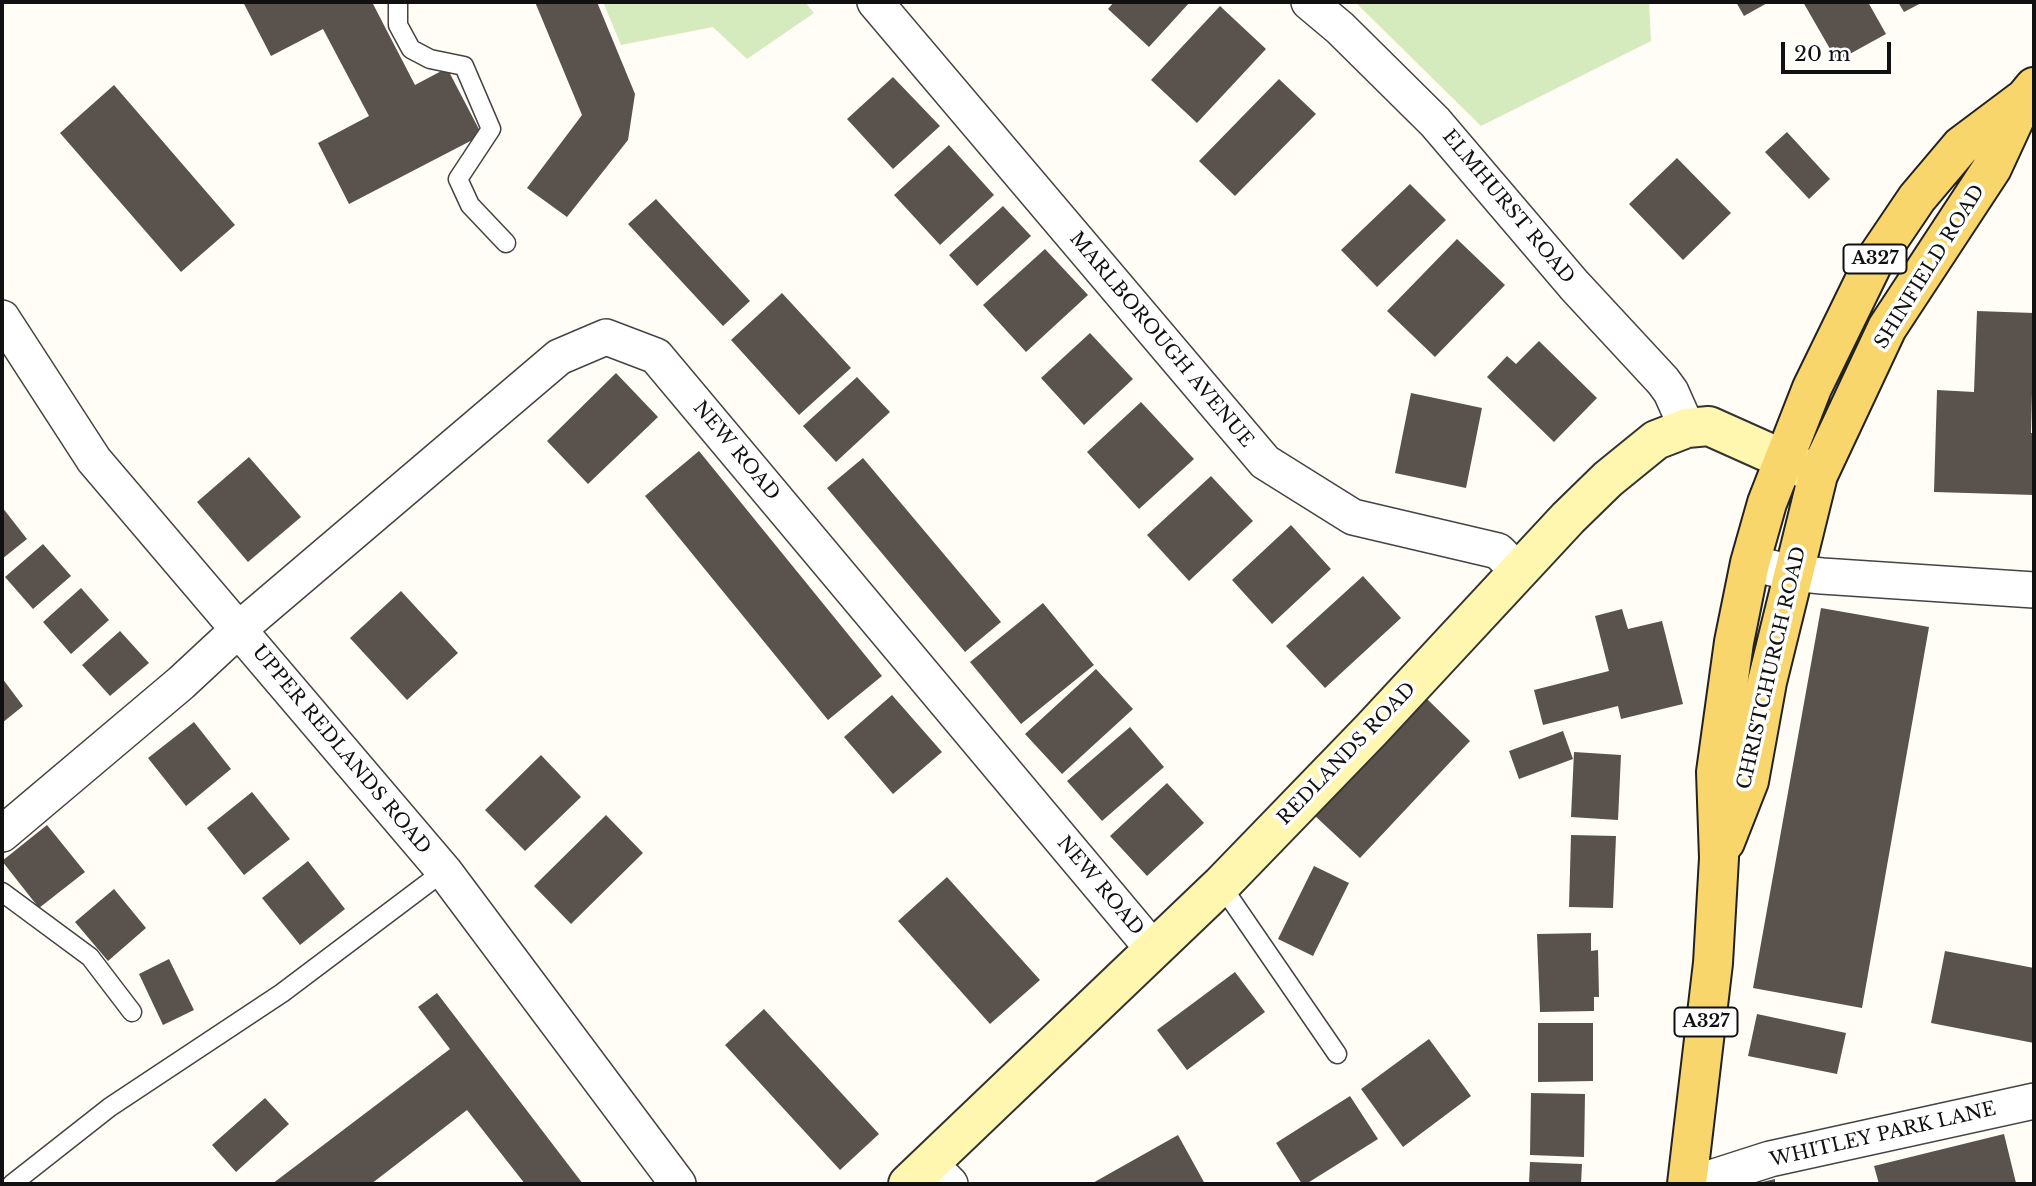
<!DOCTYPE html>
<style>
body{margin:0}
#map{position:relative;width:2036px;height:1186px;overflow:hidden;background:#fffdf5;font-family:"Libre Baskerville",serif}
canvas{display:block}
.frame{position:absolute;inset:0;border:4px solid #111;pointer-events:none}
.scale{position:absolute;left:1781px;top:42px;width:110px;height:32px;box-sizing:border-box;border:4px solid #111;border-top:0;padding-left:9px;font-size:21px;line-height:24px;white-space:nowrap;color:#111;-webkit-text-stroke:5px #fff;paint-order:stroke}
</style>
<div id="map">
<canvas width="2036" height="1186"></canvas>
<div class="frame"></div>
<div class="scale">20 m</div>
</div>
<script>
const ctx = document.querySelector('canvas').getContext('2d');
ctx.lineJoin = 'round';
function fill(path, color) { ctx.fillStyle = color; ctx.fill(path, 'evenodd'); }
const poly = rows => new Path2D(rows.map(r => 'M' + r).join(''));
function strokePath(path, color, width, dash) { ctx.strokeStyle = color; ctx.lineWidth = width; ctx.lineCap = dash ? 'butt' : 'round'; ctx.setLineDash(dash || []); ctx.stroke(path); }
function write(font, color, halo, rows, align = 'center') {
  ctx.font = font + ' "Libre Baskerville",serif'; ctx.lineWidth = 7; ctx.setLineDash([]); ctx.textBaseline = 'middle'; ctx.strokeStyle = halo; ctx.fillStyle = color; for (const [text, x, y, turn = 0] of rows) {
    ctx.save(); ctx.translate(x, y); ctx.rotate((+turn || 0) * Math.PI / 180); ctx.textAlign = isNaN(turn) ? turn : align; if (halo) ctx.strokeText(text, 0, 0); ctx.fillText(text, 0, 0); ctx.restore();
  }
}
const green = poly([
 [603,2,805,2,814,13,747,59,713,27,621,45],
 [1355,2,1649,2,1651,41,1481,126]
]);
const building = poly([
 [243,2,372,2,415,85,447,68,482,135,349,204,318,143,369,116,323,29,271,56],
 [535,2,597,2,635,94,628,140,567,217,527,188,582,115],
 [1114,2,1190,2,1149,47,1108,9],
 [1736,2,1769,2,1744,16],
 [1803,2,1868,2,1886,34,1837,61],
 [1898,2,1923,2,1904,12],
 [1220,6,1266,49,1197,123,1151,80],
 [893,77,940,126,893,169,847,119],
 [1279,79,1316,114,1235,196,1199,161],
 [114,85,235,225,181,272,60,133],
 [1787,132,1830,179,1809,199,1765,152],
 [949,145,994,195,940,245,894,195],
 [1677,158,1731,213,1683,260,1629,204],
 [1410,184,1446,220,1377,287,1341,250],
 [656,199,750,301,723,326,628,224],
 [1003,206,1031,236,977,286,949,255],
 [1457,239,1505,285,1435,357,1387,311],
 [1045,249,1088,295,1026,352,983,305],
 [782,293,851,368,799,415,731,340],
 [1977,311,2034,313,2031,433,2034,433,2034,495,1934,492,1937,390,1974,392],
 [1090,333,1133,379,1084,425,1041,378],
 [1539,341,1597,398,1554,442,1487,377,1507,356,1516,364],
 [616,373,658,417,588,484,547,441],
 [857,377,890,412,836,462,803,426],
 [1411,393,1482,408,1466,488,1395,473],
 [1141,402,1194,459,1139,509,1087,452],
 [699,451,882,676,828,720,645,496],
 [249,457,301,517,248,562,197,502],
 [863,458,1001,622,965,652,827,488],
 [1211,476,1253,521,1189,581,1147,535],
 [2,507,27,539,2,559],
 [1291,525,1331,569,1272,624,1232,580],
 [43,544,71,576,33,609,5,577],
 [1363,576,1401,618,1325,688,1286,646],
 [81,588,109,620,71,654,43,622],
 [401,591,458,653,407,700,350,638],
 [1043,603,1094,665,1021,724,970,662],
 [1821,608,1929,627,1862,1008,1753,988],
 [1622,609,1628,629,1662,621,1683,704,1621,719,1618,706,1543,725,1534,690,1609,671,1595,616],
 [120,631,149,663,110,696,82,665],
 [1096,669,1133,709,1062,774,1025,734],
 [2,678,23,706,2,723],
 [892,695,942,752,893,794,844,737],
 [1425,697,1470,741,1360,858,1314,815],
 [194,722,231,769,186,806,148,758],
 [1130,727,1164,767,1102,821,1067,781],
 [1563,731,1573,759,1519,779,1509,751],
 [1574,752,1621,755,1618,820,1571,817],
 [541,755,581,797,525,851,485,810],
 [1167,783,1204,823,1147,876,1110,836],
 [252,792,290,839,244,875,207,828],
 [606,815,643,853,571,924,534,886],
 [47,825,85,872,39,908,2,861],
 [1571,835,1616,836,1613,908,1569,907],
 [308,861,345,909,300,945,262,898],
 [1314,866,1349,883,1313,956,1278,939],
 [947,877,1040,980,990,1024,898,921],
 [114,889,146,928,108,961,75,922],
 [1591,933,1591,951,1598,950,1599,997,1594,997,1594,1011,1540,1012,1537,934],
 [1945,951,2034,968,2034,1043,1931,1023],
 [169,959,194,1010,163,1025,139,974],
 [1235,972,1265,1012,1187,1070,1157,1030],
 [437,993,583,1184,525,1184,467,1110,371,1184,272,1184,450,1049,418,1007],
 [764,1009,879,1134,840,1170,725,1045],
 [1757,1014,1846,1033,1837,1074,1748,1056],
 [1538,1023,1593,1023,1593,1081,1538,1082],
 [1429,1039,1471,1096,1403,1147,1361,1089],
 [1531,1093,1585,1094,1584,1157,1530,1155],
 [1350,1096,1378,1139,1306,1184,1302,1184,1276,1143],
 [265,1098,289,1124,236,1172,212,1145],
 [2004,1134,2016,1183,2010,1184,1879,1184,1874,1166],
 [1178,1135,1205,1184,1091,1184],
 [1530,1162,1582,1164,1581,1184,1529,1184],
 [1775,1179,1775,1184,1758,1184,1758,1183]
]);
const lane = poly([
 [398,2,398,25,411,49,430,59,464,66,491,129,458,179,470,205,506,243],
 [1221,885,1337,1054],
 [2,892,90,957,132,1012],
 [12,1184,110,1107,282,993,444,871]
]);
const street = poly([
 [875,2,1265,462,1353,517,1498,551,1519,572],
 [1309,2,1340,28,1435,122,1574,285,1663,381,1671,392,1687,428],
 [2,318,94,460,444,871,678,1184],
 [1750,563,1793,573,1822,576,2034,590],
 [2,834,181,683,238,630,559,357,606,337,656,356,1154,950],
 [930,1164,950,1184],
 [1692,1184,1770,1159,2034,1101]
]);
const secondary = poly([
 [908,1184,1221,885,1371,730,1568,518,1608,479,1656,440,1687,428,1709,426,1814,473]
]);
const primary = poly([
 [1725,842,1749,781,1767,682,1818,475,1887,328,1992,168,2022,103],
 [1687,1184,1713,963,1719,858,1716,772,1734,642,1750,563,1767,503,1812,388,1873,263,1917,198,1961,146,2025,98,2034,87]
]);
const shields = [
 [1875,259,63],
 [1706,1022,63]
];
const shieldNames = [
 ["A327",1875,259],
 ["A327",1706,1022]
];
const streetNames = [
 ["ELMHURST ROAD",1508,207,50],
 ["SHINFIELD ROAD",1930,267,-58],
 ["MARLBOROUGH AVENUE",1161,340,50],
 ["NEW ROAD",736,451,50],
 ["CHRISTCHURCH ROAD",1772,668,-77],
 ["UPPER REDLANDS ROAD",341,750,50],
 ["REDLANDS ROAD",1347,754,-46],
 ["NEW ROAD",1100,886,50],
 ["WHITLEY PARK LANE",1883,1135,-13]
];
fill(green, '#d5ebbd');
fill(building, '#5a524d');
strokePath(lane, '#444', 21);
strokePath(street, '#444', 38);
strokePath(secondary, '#333', 42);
strokePath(primary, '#222', 42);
strokePath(lane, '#fff', 18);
strokePath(street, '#fff', 35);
strokePath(secondary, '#fff6b0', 38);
strokePath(primary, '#f9d66b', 38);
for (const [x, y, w] of shields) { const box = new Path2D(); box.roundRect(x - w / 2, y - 14.5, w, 29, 5); ctx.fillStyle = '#fff'; ctx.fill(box); strokePath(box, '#111', 2); }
write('bold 18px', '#111', null, shieldNames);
write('19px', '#111', '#fff', streetNames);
</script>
